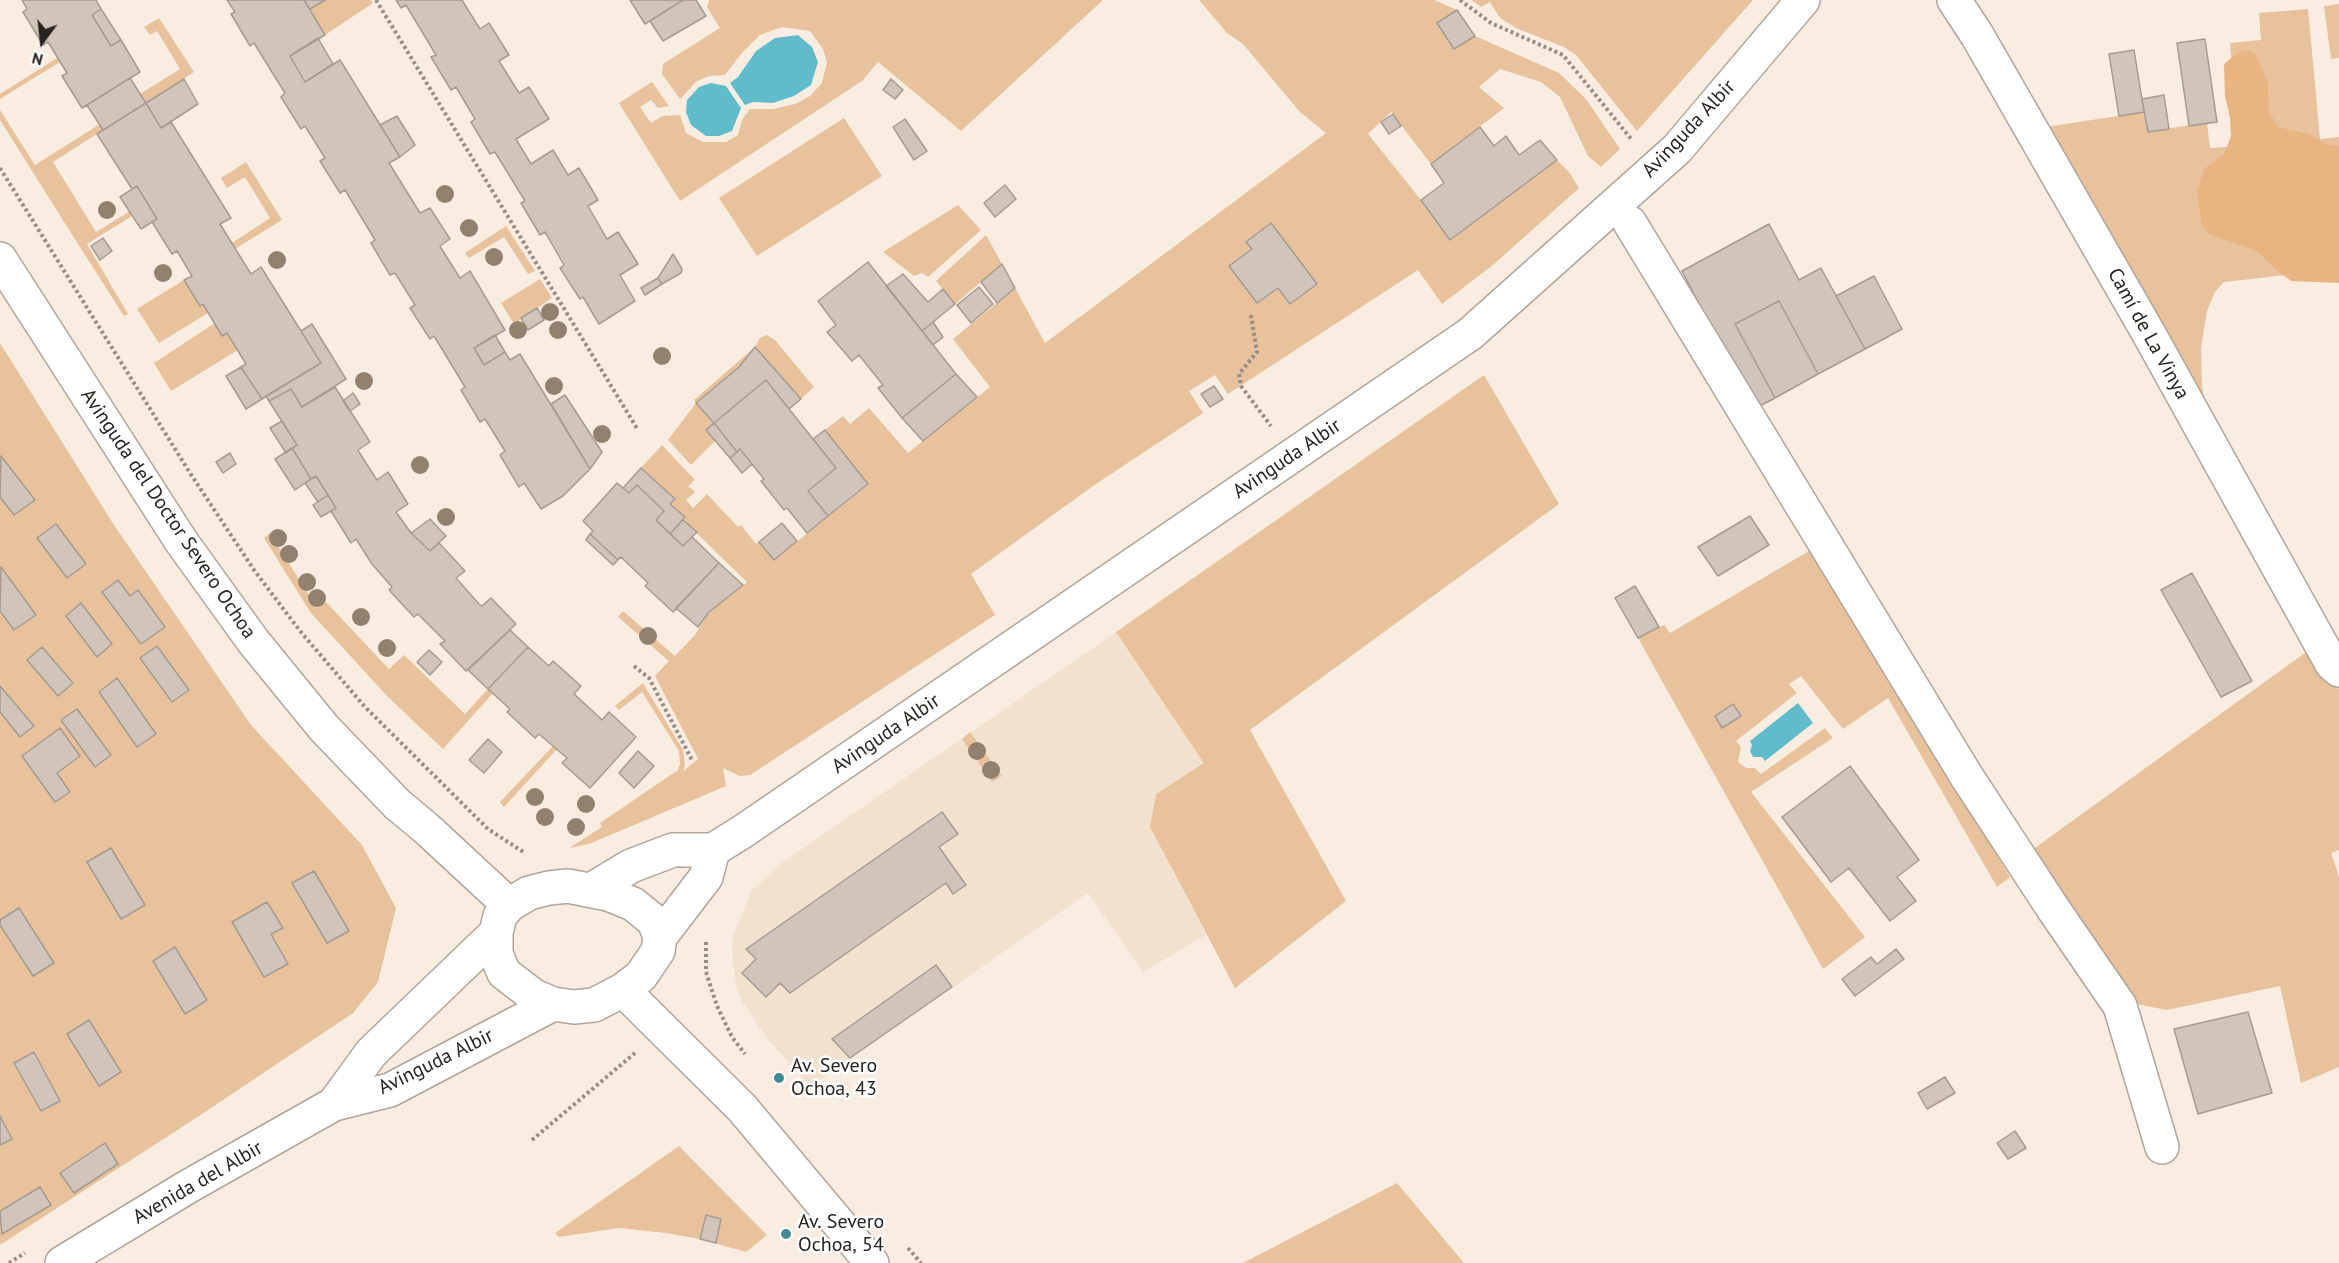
<!DOCTYPE html>
<meta charset="utf-8">
<style>
body{margin:0}
#map{position:relative;width:2339px;height:1263px;overflow:hidden;background:#f9ede2;font-family:"PT Sans",sans-serif}
canvas{display:block}
.north{position:absolute;left:12px;top:12px;width:60px;height:60px;-webkit-text-stroke:4px #fff;paint-order:stroke;rotate:195deg;font-size:16px;font-weight:700;line-height:24px;text-align:center;color:#28231f}
.north::after{content:'';display:block;margin:auto;width:21px;height:27px;background:#28231f;clip-path:polygon(50% 0,100% 100%,50% 72%,0 100%)}
</style>
<div id="map">
<canvas width="2339" height="1263"></canvas>
<div class="north">N</div>
</div>
<script>
const ctx = document.querySelector('canvas').getContext('2d');
ctx.lineJoin = 'round';
function fill(path, color) { ctx.fillStyle = color; ctx.fill(path, 'evenodd'); }
const poly = rows => new Path2D(rows.map(r => 'M' + r).join(''));
function strokePath(path, color, width, dash) { ctx.strokeStyle = color; ctx.lineWidth = width; ctx.lineCap = dash ? 'butt' : 'round'; ctx.setLineDash(dash || []); ctx.stroke(path); }
function write(font, color, halo, rows, align = 'center') {
  ctx.font = font + ' "PT Sans",sans-serif'; ctx.lineWidth = 5; ctx.setLineDash([]); ctx.textBaseline = 'middle'; ctx.strokeStyle = halo; ctx.fillStyle = color; for (const [text, x, y, turn = 0] of rows) {
    ctx.save(); ctx.translate(x, y); ctx.rotate((+turn || 0) * Math.PI / 180); ctx.textAlign = isNaN(turn) ? turn : align; if (halo) ctx.strokeText(text, 0, 0); ctx.fillText(text, 0, 0); ctx.restore();
  }
}
const built = poly([
 [1116,632,1205,763,1156,794,1150,827,1206,935,1143,972,1088,893,810,1087,766,1037,740,998,735,980,732,952,733,937,751,891,780,864]
]);
const green = poly([
 [325,0,371,0,373,3,325,35,310,9],
 [709,0,1103,0,961,131,878,62,862,81,680,201,619,103,652,82,669,106,658,108,651,100,640,107,651,123,662,116,680,115,686,133,703,142,726,142,738,135,742,120,750,109,773,109,795,104,810,96,822,83,827,62,823,49,810,31,782,27,760,35,742,53,725,75,709,76,697,81,680,99,662,74,663,64,720,28,707,7],
 [1199,0,1434,0,1457,10,1437,23,1454,49,1475,36,1559,73,1586,99,1620,149,1601,167,1588,156,1560,97,1541,82,1500,69,1479,87,1504,108,1431,164,1391,112,1368,134,1421,200,1557,160,1569,172,1579,188,1493,265,1442,304,1418,270,1228,394,1215,375,1189,391,1203,413,1093,486,971,574,995,615,750,775,740,776,723,768,726,786,589,844,569,848,602,827,600,823,678,770,680,764,679,751,642,692,619,710,615,706,643,683,683,750,685,765,683,771,698,759,655,676,669,661,618,617,623,611,675,656,695,635,709,612,747,582,683,520,685,517,670,504,674,499,641,468,662,445,695,480,688,486,695,492,686,500,693,508,707,494,738,527,741,525,756,544,759,542,774,560,868,485,825,430,843,416,850,424,869,408,908,453,990,387,953,339,1015,288,1045,343,1326,133,1300,112,1243,44,1227,33],
 [1471,0,1753,0,1637,131,1576,55,1564,47,1518,29,1500,18,1490,2,1481,7],
 [2339,4,2339,58,2331,59,2324,6],
 [2308,9,2320,139,2339,137,2339,269,2224,282,2215,292,2207,311,2201,348,2202,386,2206,412,2046,127,2144,112,2148,131,2207,123,2210,148,2239,146,2230,43,2261,40,2259,13],
 [159,18,194,72,146,103,140,94,180,69,157,31,150,35,144,27],
 [57,58,60,62,0,99,0,94],
 [0,110,35,165,100,124,103,130,53,162,96,232,130,211,132,216,87,244,128,314,124,316,78,244,0,120],
 [844,118,882,176,757,256,719,198],
 [246,162,282,220,235,249,232,243,270,218,245,177,227,188,221,178],
 [958,205,981,230,928,277,922,273,914,276,883,252],
 [506,226,535,271,528,274,504,237,469,258,465,253],
 [986,235,1002,264,955,304,936,281],
 [540,279,552,298,514,324,501,303],
 [184,280,199,306,203,304,208,313,159,343,137,309],
 [215,323,227,333,238,350,171,391,154,363],
 [767,335,775,340,814,387,801,399,755,347,739,367,696,403,714,423,706,430,715,441,691,465,668,440,696,403,694,400,755,347,760,338],
 [0,343,114,525,251,725,362,845,396,908,378,982,353,1013,199,1116,0,1245],
 [1484,375,1559,504,1250,730,1346,901,1235,988,1150,827,1156,794,1204,763,1116,632],
 [270,533,317,608,325,601,389,669,404,655,465,714,488,689,493,693,443,749,388,697,311,613,264,538],
 [1814,548,2010,877,1997,887,1888,698,1843,729,1801,676,1789,684,1797,693,1736,741,1741,747,1738,762,1746,768,1755,768,1761,774,1825,728,1833,738,1751,792,1865,937,1823,969,1638,638,1664,625,1670,633],
 [2309,650,2325,678,2339,689,2339,850,2331,853,2339,876,2339,1067,2301,1083,2280,986,2167,1010,2136,1004,2032,850],
 [970,732,1002,776,992,782,962,739],
 [553,746,557,749,504,807,500,802],
 [679,1146,767,1235,746,1252,700,1239,666,1233,619,1228,559,1237,555,1233],
 [1397,1183,1464,1263,1243,1263]
]);
const forest = poly([
 [2242,50,2255,53,2268,84,2269,111,2278,127,2311,135,2325,144,2339,146,2339,283,2291,281,2274,268,2257,251,2209,234,2202,225,2197,191,2204,169,2224,154,2231,136,2230,118,2225,96,2224,64]
]);
const water = poly([
 [798,35,812,47,818,62,811,85,794,96,773,103,753,102,745,105,730,83,738,77,756,51,775,38],
 [711,83,726,86,741,108,732,131,719,136,706,136,691,125,686,112,687,100,699,87],
 [1798,703,1813,723,1765,761,1762,757,1753,757,1750,751,1752,745,1750,741]
]);
const building = poly([
 [22,0,96,0,101,9,92,15,109,43,111,46,121,40,140,72,82,108,62,76,67,73,48,42,43,45,23,12,27,9,22,0],
 [227,0,304,0,325,35,290,56,305,82,340,60,400,157,389,163,420,213,430,208,450,239,440,246,441,248,460,278,470,271,505,330,474,348,484,365,505,352,510,360,520,354,590,469,563,496,541,509,524,483,519,487,500,455,505,451,485,419,480,422,461,390,465,387,434,336,430,339,410,308,415,305,395,273,390,275,371,243,375,240,345,190,340,193,320,161,325,158,305,126,301,129,281,97,285,93,270,69,254,43,250,46,231,14,235,12,227,0],
 [304,0,325,0,310,9,304,0],
 [396,0,462,0,480,29,489,23,509,55,499,61,519,93,529,87,549,119,516,139,531,164,553,150,568,175,579,168,598,200,588,206,607,239,618,232,638,264,620,275,635,301,599,324,583,297,580,299,560,268,564,265,545,232,540,235,521,203,525,201,495,152,490,154,471,122,475,119,456,87,451,90,431,57,436,55,406,5,401,8,396,0],
 [630,0,683,0,645,24,630,0],
 [683,0,696,0,706,16,663,41,650,21,683,0],
 [101,9,121,40,111,46,92,15,101,9],
 [1457,10,1475,36,1454,49,1437,23,1457,10],
 [318,38,333,64,305,82,290,56,318,38],
 [2205,39,2217,122,2189,126,2177,43,2205,39],
 [2134,50,2144,112,2119,116,2109,54,2134,50],
 [130,78,146,103,103,130,87,105,130,78],
 [184,79,198,104,161,128,146,103,184,79],
 [891,79,903,90,895,99,883,90,891,79],
 [2164,95,2169,129,2148,132,2142,99,2164,95],
 [146,103,161,128,171,122,231,218,220,224,251,274,261,267,321,363,262,399,241,367,246,364,227,333,222,336,203,304,200,306,184,280,192,276,177,251,172,254,152,222,157,219,137,186,132,189,97,134,146,103],
 [1393,114,1401,126,1389,134,1381,122,1393,114],
 [397,116,415,145,400,157,380,125,397,116],
 [905,119,927,151,914,160,893,127,905,119],
 [1480,127,1494,146,1506,136,1519,155,1540,140,1557,160,1450,240,1421,200,1444,183,1431,164,1480,127],
 [1005,185,1016,199,995,217,984,203,1005,185],
 [137,186,157,219,141,229,120,197,137,186],
 [1271,223,1317,284,1290,304,1278,288,1257,303,1229,266,1252,249,1246,242,1271,223],
 [1769,224,1799,280,1821,268,1865,349,1818,374,1779,301,1735,324,1775,398,1754,409,1682,271,1769,224],
 [103,238,112,251,100,260,91,246,103,238],
 [673,254,682,269,681,273,662,284,658,278,673,254],
 [868,262,956,374,902,418,878,388,883,385,859,355,852,361,827,332,836,325,818,301,868,262],
 [1002,264,1015,288,997,303,981,282,1002,264],
 [903,274,928,302,943,289,955,304,922,331,886,286,903,274],
 [1874,276,1902,329,1865,349,1836,296,1874,276],
 [658,278,662,284,645,295,641,288,658,278],
 [979,287,993,304,971,323,957,305,979,287],
 [1779,301,1818,374,1775,398,1735,324,1779,301],
 [537,308,544,320,528,330,521,318,537,308],
 [933,322,943,337,933,345,922,331,933,322],
 [312,324,346,379,302,407,291,389,269,401,266,396,321,363,301,331,312,324],
 [495,335,505,352,484,365,474,348,495,335],
 [755,347,801,399,789,409,766,380,714,423,696,403,739,367,755,347],
 [241,367,262,399,246,409,226,376,241,367],
 [956,374,977,397,923,441,902,418,956,374],
 [766,380,836,468,808,491,828,516,807,533,787,508,784,510,761,481,764,479,740,449,737,452,714,423,766,380],
 [1214,386,1223,399,1210,407,1201,394,1214,386],
 [335,387,370,442,358,450,359,452,377,480,388,472,408,504,396,512,411,533,430,551,439,543,465,571,456,578,479,604,482,606,491,598,516,624,466,671,440,644,445,641,418,614,414,617,389,590,392,587,372,564,356,539,351,543,331,511,336,508,316,476,311,479,292,448,297,445,269,401,291,389,302,407,335,387],
 [353,393,360,404,350,411,343,401,353,393],
 [565,395,602,452,590,469,551,404,565,395],
 [282,421,297,445,286,453,270,428,282,421],
 [714,423,737,452,730,458,706,430,714,423],
 [825,430,868,484,828,516,808,491,836,468,813,439,825,430],
 [292,448,311,479,295,490,275,459,292,448],
 [740,449,752,464,742,473,730,458,740,449],
 [230,453,236,464,223,473,216,462,230,453],
 [1,456,35,500,14,515,0,497,1,456],
 [641,468,675,499,670,504,685,517,670,534,656,520,664,511,637,485,629,493,623,488,641,468],
 [316,476,328,495,318,502,305,483,316,476],
 [617,483,629,493,637,485,664,511,656,520,681,544,683,546,692,537,719,563,673,612,645,586,648,583,621,557,618,560,590,534,593,531,583,521,617,483],
 [328,495,336,508,321,517,313,505,328,495],
 [1750,516,1769,545,1718,576,1698,547,1750,516],
 [430,519,446,536,430,551,411,533,430,519],
 [683,520,697,532,683,546,670,534,683,520],
 [782,523,797,541,774,560,759,542,782,523],
 [56,524,86,564,67,578,37,538,56,524],
 [590,534,618,560,613,565,586,540,590,534],
 [719,563,743,585,709,612,698,627,676,608,719,563],
 [1,567,36,615,14,630,0,611,1,567],
 [2192,573,2252,681,2221,697,2161,590,2192,573],
 [118,580,130,596,138,590,165,627,141,644,102,592,118,580],
 [1635,586,1659,627,1638,638,1615,598,1635,586],
 [81,603,112,644,97,657,66,616,81,603],
 [510,630,528,647,488,689,468,670,510,630],
 [157,646,189,690,172,702,140,658,157,646],
 [42,647,73,683,58,696,27,660,42,647],
 [528,647,549,666,553,661,581,686,574,694,599,717,602,720,609,712,636,737,590,788,562,763,567,758,539,734,535,738,507,712,510,709,488,689,528,647],
 [429,650,442,662,430,675,417,662,429,650],
 [117,678,156,734,137,747,99,692,117,678],
 [0,686,34,726,20,737,0,712,0,686],
 [1733,704,1741,716,1722,728,1715,716,1733,704],
 [77,709,111,755,95,767,61,720,77,709],
 [60,728,80,756,57,773,70,792,55,802,22,756,60,728],
 [488,739,502,752,484,773,469,760,488,739],
 [638,751,654,766,634,788,619,773,638,751],
 [1850,766,1919,860,1897,877,1916,901,1890,921,1849,868,1831,882,1782,817,1850,766],
 [942,812,958,834,939,847,966,885,953,894,946,883,790,993,780,983,766,997,742,973,756,959,746,949,942,812],
 [111,848,145,905,121,919,87,862,111,848],
 [314,871,349,931,327,943,292,883,314,871],
 [267,902,283,928,271,934,288,964,264,977,232,922,267,902],
 [19,908,54,963,33,976,0,925,0,920,19,908],
 [175,947,207,1000,185,1014,153,961,175,947],
 [1896,949,1904,959,1855,996,1842,979,1871,957,1877,964,1896,949],
 [936,965,952,987,850,1058,832,1039,936,965],
 [2248,1012,2272,1093,2198,1114,2174,1029,2248,1012],
 [89,1020,121,1072,99,1086,67,1034,89,1020],
 [34,1052,60,1101,41,1111,14,1063,34,1052],
 [1945,1077,1955,1093,1927,1109,1918,1093,1945,1077],
 [0,1116,12,1139,0,1145,0,1116],
 [2015,1131,2026,1148,2008,1159,1997,1143,2015,1131],
 [105,1143,118,1164,74,1193,60,1173,105,1143],
 [40,1187,51,1205,2,1234,0,1211,40,1187],
 [706,1215,721,1219,716,1243,700,1239,706,1215]
]);
const path = poly([
 [376,0,638,430],
 [1460,0,1491,23,1563,55,1632,140],
 [0,168,190,473,254,570,300,631,365,707,488,829,525,853],
 [1251,315,1257,352,1239,374,1241,386,1271,426],
 [634,666,649,678,692,760],
 [706,942,706,972,717,1006,732,1037,745,1054],
 [532,1140,635,1053],
 [908,1248,921,1263],
 [9,1263,25,1253]
]);
const minor = poly([
 [1954,0,1977,35,2149,334,2332,664,2339,670],
 [1630,223,1967,777,2054,910,2120,1006,2162,1147],
 [0,259,181,541,253,641,324,728,397,804,427,829,509,905],
 [568,886,608,894,633,904,654,921,660,937,658,951,641,976,623,990,594,1005,574,1007,553,1004,534,996,504,973,496,954,496,933,500,916,509,905,529,893,549,888,568,886],
 [591,890,631,866,673,850,713,850,742,832,1470,334,1677,149,1803,0],
 [660,937,706,877,713,850],
 [623,990,742,1108,872,1263],
 [334,1104,371,1053,496,933],
 [62,1263,189,1186,334,1104,390,1090,553,1004]
]);
const trees = [
 [445,194],
 [107,210],
 [469,228],
 [494,257],
 [277,260],
 [163,273],
 [550,312],
 [518,330],
 [558,330],
 [662,356],
 [364,381],
 [554,386],
 [602,434],
 [420,465],
 [446,517],
 [278,538],
 [289,554],
 [307,582],
 [317,598],
 [361,617],
 [648,636],
 [387,648],
 [977,751],
 [991,770],
 [535,797],
 [586,804],
 [545,817],
 [576,827]
];
const markers = [
 [779,1078,6,"#438993"],
 [786,1234,6,"#438993"]
];
const streetNames = [
 ["Avinguda Albir",1689,129,-47],
 ["Camí de La Vinya",2148,334,61],
 ["Avinguda Albir",1287,459,-34],
 ["Avinguda del Doctor Severo Ochoa",168,514,56],
 ["Avinguda Albir",886,734,-34],
 ["Avinguda Albir",436,1062,-26],
 ["Avenida del Albir",198,1183,-30]
];
const poiNames = [
 ["Av. Severo",791,1066],
 ["Ochoa, 43",791,1089],
 ["Av. Severo",798,1222],
 ["Ochoa, 54",798,1245]
];
fill(built, '#f3e1d0');
fill(green, '#e8c19d');
fill(forest, '#e8b481');
fill(water, '#60bcca');
fill(building, '#d1c5bb');
strokePath(building, '#a69b91', 1.5);
strokePath(minor, '#b0a59a', 36);
strokePath(path, '#968d86', 4, [3, 3]);
strokePath(minor, '#fff', 33);
ctx.fillStyle = '#92816f';
for (const [x, y] of trees) { ctx.beginPath(); ctx.arc(x, y, 9, 0, 2 * Math.PI); ctx.fill(); }
for (const [x, y, r, color] of markers) { const dot = new Path2D(); dot.arc(x, y, r, 0, 2 * Math.PI); ctx.fillStyle = color; ctx.fill(dot); strokePath(dot, '#fff', 2); }
write('20px', '#28231f', '#fff', streetNames);
write('20px', '#28231f', '#fff', poiNames, 'left');
</script>
